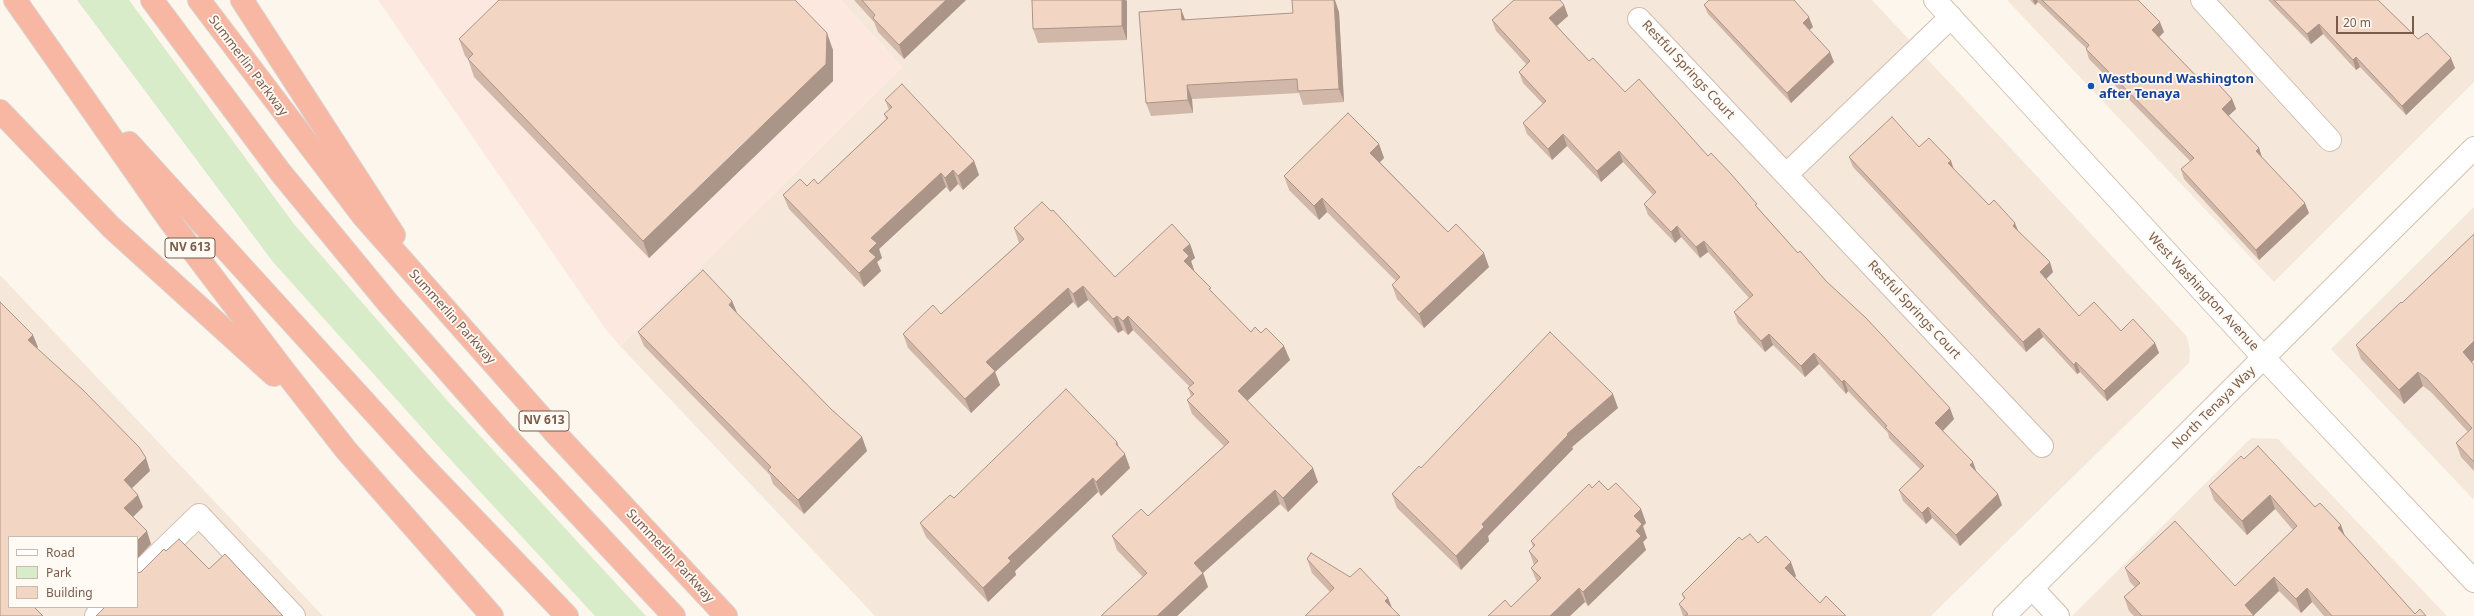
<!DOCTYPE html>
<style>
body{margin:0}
#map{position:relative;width:2474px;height:616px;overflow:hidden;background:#fdf6ec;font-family:"Noto Sans",sans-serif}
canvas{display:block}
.legend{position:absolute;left:8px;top:536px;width:130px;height:72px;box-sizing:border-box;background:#fffaf3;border:1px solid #cabbb1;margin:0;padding:5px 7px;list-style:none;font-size:12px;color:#7a5c4d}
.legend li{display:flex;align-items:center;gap:8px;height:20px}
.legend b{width:20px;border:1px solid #cabbb1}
.scale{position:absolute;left:2336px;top:16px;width:78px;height:18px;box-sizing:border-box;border:2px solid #7a5c4d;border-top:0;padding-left:5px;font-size:12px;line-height:14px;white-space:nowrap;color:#7a5c4d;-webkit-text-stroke:3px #fffaf3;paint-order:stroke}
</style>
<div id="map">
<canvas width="2474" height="616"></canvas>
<ul class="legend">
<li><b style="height:5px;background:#fff"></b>Road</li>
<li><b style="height:11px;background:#d8ecc9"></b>Park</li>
<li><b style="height:11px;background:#f3d5c3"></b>Building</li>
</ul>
<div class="scale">20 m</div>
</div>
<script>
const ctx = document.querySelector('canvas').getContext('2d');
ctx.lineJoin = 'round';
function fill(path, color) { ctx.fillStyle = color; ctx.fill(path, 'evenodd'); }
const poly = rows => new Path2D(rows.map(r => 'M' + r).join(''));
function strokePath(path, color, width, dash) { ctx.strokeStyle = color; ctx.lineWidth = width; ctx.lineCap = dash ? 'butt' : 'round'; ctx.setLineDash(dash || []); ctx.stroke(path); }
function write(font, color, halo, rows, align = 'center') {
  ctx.font = font + ' "Noto Sans",sans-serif'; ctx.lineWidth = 3.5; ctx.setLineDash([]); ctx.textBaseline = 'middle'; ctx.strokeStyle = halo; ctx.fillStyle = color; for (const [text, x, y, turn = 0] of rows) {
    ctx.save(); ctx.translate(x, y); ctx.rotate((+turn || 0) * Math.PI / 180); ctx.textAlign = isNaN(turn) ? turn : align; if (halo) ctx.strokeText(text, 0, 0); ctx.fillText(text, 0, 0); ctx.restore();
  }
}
const residential = poly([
 [840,0,1872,0,2179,328,2187,337,2190,350,2189,363,1931,616,875,616,620,346,902,67],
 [2007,0,2474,0,2474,82,2274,282],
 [2474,207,2474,500,2331,349],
 [0,275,323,616,0,616],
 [9,537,137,537,137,607,9,607],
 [2251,438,2278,439,2447,616,2072,616]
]);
const commercial = poly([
 [378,0,840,0,902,67,620,346,604,327]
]);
const green = poly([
 [77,0,129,0,294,224,445,398,646,616,595,616,449,458,273,262]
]);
const minor = poly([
 [2202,0,2330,140],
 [1639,19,2042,446],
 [1787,174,1951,17],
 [137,575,199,515,294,616],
 [2032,588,2058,616],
 [96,616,105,607]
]);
const secondary = poly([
 [1935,0,2264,358,2474,581],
 [2004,616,2474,148]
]);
const motorway = poly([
 [15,0,170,221,285,372,346,450,492,616],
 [152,0,281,173,388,303,501,431,674,616],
 [199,0,363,216,556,434,726,616],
 [242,0,394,235],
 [0,111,111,227,274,375],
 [129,143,423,466,567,616]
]);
const wall = poly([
 [854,0,966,0,904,59,878,32,874,22],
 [2030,0,2138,0,2164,32,2159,37,2200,80,2232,99,2236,109,2228,116,2259,148,2262,157,2309,213,2259,260,2184,179,2181,169,2190,161,2089,59,2086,49,2086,48,2038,2,2035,5],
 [2268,0,2378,0,2418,39,2455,68,2406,115,2360,67,2356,70,2323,34,2311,44],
 [1127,1,1127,40,1038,43,1033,29],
 [1564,5,1568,16,1557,26,1589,61,1625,92,1708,156,1759,209,1798,253,1826,281,1954,419,1942,431,1976,472,2002,505,1960,546,1932,518,1926,524,1903,501,1899,490,1920,469,1889,438,1888,433,1848,391,1846,394,1819,364,1805,377,1773,345,1765,352,1738,323,1734,312,1749,298,1708,252,1700,258,1681,237,1675,243,1648,215,1644,204,1653,195,1623,162,1601,182,1567,146,1552,160,1527,134,1523,123,1543,104,1523,83,1519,72,1526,64,1496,31,1492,20],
 [1704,5,1813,27,1809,30,1834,62,1791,103,1708,14],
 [1181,9,1185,20,1339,12,1344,102,1303,105,1299,93,1192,99,1193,113,1151,116,1146,103],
 [459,39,833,50,833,81,649,258,474,77,468,59,465,56],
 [885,100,974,161,979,175,963,190,958,184,950,192,946,187,879,249,882,258,877,262,881,271,864,287,789,209,783,195,807,186,818,184,886,119,884,114,889,110],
 [1379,144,1384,158,1380,162,1448,232,1489,267,1424,328,1397,299,1392,285,1396,281,1327,212,1319,220,1289,190,1284,176],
 [1919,147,1951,161,1954,169,1989,205,2018,231,2053,272,2046,279,2079,316,2155,343,2159,353,2107,401,2080,372,2077,374,2043,337,2026,352,1853,167,1849,157],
 [1014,228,1115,277,1190,244,1195,258,1191,261,1194,270,1213,293,1251,332,1261,333,1290,360,1247,401,1318,482,1288,512,1280,504,1203,573,1208,587,1177,616,1101,616,1143,577,1117,550,1112,536,1148,516,1224,446,1192,414,1187,400,1191,396,1188,388,1190,387,1133,330,1128,335,1123,330,1118,333,1088,300,1078,308,1073,302,995,372,1000,385,971,413,908,348,903,334,941,314,1019,243],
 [2474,234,2474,360,2472,362,2474,365,2474,471,2461,457,2456,443,2468,432,2431,392,2423,386,2404,404,2361,359,2356,345,2402,303],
 [732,301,737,313,831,409,862,437,867,451,804,514,773,484,770,475,644,346,638,332],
 [1618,408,1572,447,1573,449,1488,536,1489,541,1461,570,1397,508,1392,494,1421,468],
 [1119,447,1130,468,1101,496,1098,492,1015,571,1016,575,988,602,926,537,920,523,954,498],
 [2244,459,2315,507,2345,536,2415,614,2426,616,2324,616,2312,602,2301,613,2279,591,2254,615,2254,616,2134,616,2129,611,2124,597,2135,587,2130,582,2125,568,2235,586,2293,530,2275,509,2247,535,2214,500,2209,486],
 [1592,488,1608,490,1641,509,1646,523,1643,526,1647,538,1643,542,1646,550,1588,606,1585,602,1511,607,1537,582,1531,568,1534,565,1529,551,1533,547,1531,541],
 [1742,540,1758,543,1796,576,1795,577,1820,603,1846,616,1683,616,1679,604,1684,599,1682,594],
 [1307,559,1350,577,1388,598,1392,607,1330,592,1312,573]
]);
const shadedWall = poly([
 [946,0,966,0,904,59,899,45],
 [1122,0,1126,0,1127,1,1127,40,1122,26],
 [1334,0,1335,0,1339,12,1344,102,1339,89],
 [2033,0,2037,0,2038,2,2035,5],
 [1564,5,1568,16,1553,29,1549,18],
 [1181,9,1186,22,1182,20],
 [1809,17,1813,27,1806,33,1803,23],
 [2160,22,2164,32,2156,40,2152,30],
 [2319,24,2323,34,2311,44,2307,34],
 [827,33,833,50,833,81,649,258,643,241],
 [1830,52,1834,62,1791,103,1787,93],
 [2356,57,2360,67,2356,70,2353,60],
 [2451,58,2455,68,2406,115,2402,106],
 [1187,85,1192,99,1193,113,1188,100],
 [2232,99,2236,109,2225,119,2222,109],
 [1563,134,1567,146,1552,160,1548,149],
 [1379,144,1384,158,1375,167,1370,153],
 [2259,148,2262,158,2256,151],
 [1619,151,1623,162,1601,182,1597,171],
 [974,161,979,175,963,190,958,176],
 [1951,161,1954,171,1948,163],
 [953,170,958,184,950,192,945,178],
 [941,173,946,187,879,249,882,258,877,262,881,271,864,287,859,273,869,251,871,238],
 [1322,198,1327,212,1319,220,1314,206],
 [2305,203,2309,213,2259,260,2256,250],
 [2015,223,2019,233,2013,226],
 [1677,226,1681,237,1675,243,1671,232],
 [1704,241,1708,252,1700,258,1696,247],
 [1190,244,1195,258,1191,261,1194,270,1189,275,1184,261,1183,250],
 [1484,253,1489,267,1424,328,1419,314],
 [2050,262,2053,272,2043,282,2040,272],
 [1083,286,1088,300,1078,308,1073,294],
 [1068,288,1073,302,995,372,1000,385,971,413,965,399,986,362],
 [732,301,738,315,729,305],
 [1117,316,1123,330,1118,333,1113,319],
 [1128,316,1133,330,1128,335,1123,321],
 [2039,328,2043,337,2026,352,2023,342],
 [1769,334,1773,345,1765,352,1761,341],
 [33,335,38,347,33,352,28,340],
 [2474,341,2474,360,2468,366,2463,352],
 [2155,343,2159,353,2107,401,2104,391],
 [1284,346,1290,360,1243,405,1238,391],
 [1814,353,1819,364,1805,377,1801,366],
 [2076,362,2080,372,2077,374,2074,365],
 [2418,372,2423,386,2404,404,2399,390],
 [1844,380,1848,391,1846,394,1842,382],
 [1613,394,1618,408,1572,447,1573,449,1488,536,1489,541,1461,570,1456,556,1482,524,1567,434],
 [1950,408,1954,419,1939,435,1935,423],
 [862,437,867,451,804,514,798,500],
 [1117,442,1122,456,1125,454,1130,468,1101,496,1096,482],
 [146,458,150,471,128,492,124,480],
 [1973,462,1977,473,1970,465],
 [1313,468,1318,482,1288,512,1283,498],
 [1093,478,1098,492,1015,571,1016,575,988,602,983,588,1008,558],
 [1275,490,1280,504,1203,573,1208,587,1177,616,1157,616,1194,563],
 [1998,494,2002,505,1960,546,1956,535],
 [138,495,143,507,129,521,124,508],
 [2270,495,2275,509,2247,535,2242,521],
 [1928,507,1932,518,1926,524,1922,513],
 [1641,509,1646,523,1643,526,1647,538,1643,542,1646,550,1588,606,1583,592,1636,531,1634,516],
 [2341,525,2346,539,2338,528],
 [147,531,151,544,137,559,137,541],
 [1791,562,1796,576,1790,582,1785,568],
 [2274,577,2279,591,2253,616,2245,605],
 [1579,588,1585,602,1570,616,1550,616],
 [2307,588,2312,602,2301,613,2296,599],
 [1388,598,1393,612,1385,601]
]);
const building = poly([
 [499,0,795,0,827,33,826,64,643,241,468,59,473,54,459,39,499,0],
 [862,0,946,0,899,45,873,18,875,15,862,0],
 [1032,0,1122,0,1122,26,1033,29,1032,0],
 [1292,0,1334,0,1339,89,1298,91,1297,79,1187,85,1188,100,1146,103,1139,12,1181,9,1182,20,1293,13,1292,0],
 [1514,0,1560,0,1564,5,1549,18,1589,61,1593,58,1625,92,1639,79,1708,156,1711,153,1731,174,1757,204,1755,205,1798,253,1800,251,1826,281,1866,318,1950,408,1935,423,1973,462,1970,465,1998,494,1956,535,1928,507,1922,513,1899,490,1924,466,1885,427,1887,426,1844,380,1842,382,1814,353,1801,366,1769,334,1761,341,1734,312,1753,295,1704,241,1696,247,1677,226,1671,232,1644,204,1656,192,1619,151,1597,171,1563,134,1548,149,1523,123,1546,101,1519,72,1530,61,1492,20,1514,0],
 [1709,0,1794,0,1809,17,1803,23,1830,52,1787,93,1704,5,1709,0],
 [2042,0,2138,0,2160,22,2152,30,2200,80,2208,73,2232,99,2222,109,2259,148,2256,151,2305,203,2256,250,2181,169,2194,158,2086,49,2089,45,2042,0],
 [2274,0,2378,0,2418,39,2427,33,2451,58,2402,106,2356,57,2353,60,2319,24,2307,34,2274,0],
 [902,84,974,161,958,176,953,170,945,178,941,173,871,238,877,243,869,251,876,257,859,273,783,195,800,179,807,186,814,179,818,184,888,118,884,114,892,107,885,100,902,84],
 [1348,113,1379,144,1370,153,1448,232,1456,224,1484,253,1419,314,1392,285,1400,277,1322,198,1314,206,1284,176,1348,113],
 [1892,117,1919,147,1929,138,1951,161,1948,163,1989,205,1994,200,2015,223,2013,226,2050,262,2040,272,2079,316,2094,302,2121,331,2133,319,2155,343,2104,391,2076,362,2074,365,2039,328,2023,342,1849,157,1892,117],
 [1042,202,1051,211,1053,210,1115,277,1172,224,1190,244,1183,250,1189,256,1184,261,1211,288,1209,289,1251,332,1255,327,1261,333,1266,328,1284,346,1238,391,1313,468,1283,498,1275,490,1194,563,1203,573,1157,616,1101,616,1147,573,1112,536,1141,509,1148,516,1229,442,1187,400,1194,394,1188,388,1194,383,1128,316,1123,321,1117,316,1113,319,1083,286,1073,294,1068,288,986,362,995,371,965,399,903,334,933,305,941,314,1024,239,1014,228,1042,202],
 [2474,234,2474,341,2463,352,2474,365,2474,462,2456,443,2472,428,2426,378,2418,372,2399,390,2356,345,2401,302,2402,303,2474,234],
 [703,270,732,301,729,305,831,409,862,437,798,500,768,470,771,467,638,332,703,270],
 [0,302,33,335,28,340,83,390,139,447,146,458,124,480,138,495,124,508,147,531,137,541,137,537,9,537,9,607,34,607,43,616,0,616,0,302],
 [1550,332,1613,394,1567,434,1568,435,1482,524,1484,527,1456,556,1392,494,1419,466,1421,468,1550,332],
 [1066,389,1117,442,1116,444,1125,454,1096,482,1093,478,1008,558,1011,561,983,588,920,523,950,495,954,498,1066,389],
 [2258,446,2315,507,2320,503,2341,525,2338,528,2415,614,2420,609,2426,616,2332,616,2307,588,2296,599,2274,577,2245,605,2254,616,2142,616,2124,597,2140,583,2125,568,2175,521,2235,586,2297,526,2270,495,2242,521,2209,486,2241,456,2244,459,2258,446],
 [1599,481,1608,490,1616,483,1641,509,1634,516,1642,524,1636,531,1641,536,1583,592,1579,588,1550,616,1488,616,1505,600,1511,607,1541,578,1531,568,1538,561,1529,551,1535,545,1531,541,1589,484,1592,488,1599,481],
 [1750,534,1758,543,1766,536,1791,562,1785,568,1820,603,1826,596,1846,616,1685,616,1688,614,1679,604,1685,598,1682,594,1739,537,1742,540,1750,534],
 [179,539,209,569,225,554,283,616,96,616,105,607,137,607,137,573,141,572,164,549,166,551,179,539],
 [1311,553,1350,577,1360,568,1388,598,1385,601,1400,616,1305,616,1334,588,1307,559,1311,553]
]);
const markers = [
 [2091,86,4,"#1a4fb4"]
];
const shields = [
 [190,248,50],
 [544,421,50]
];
const shieldNames = [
 ["NV 613",190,248],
 ["NV 613",544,421]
];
const streetNames = [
 ["Summerlin Parkway",248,66,53],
 ["Restful Springs Court",1688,70,47],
 ["West Washington Avenue",2203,292,47],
 ["Restful Springs Court",1914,310,47],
 ["Summerlin Parkway",452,317,48],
 ["North Tenaya Way",2214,408,-45],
 ["Summerlin Parkway",670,556,47]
];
const transitNames = [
 ["Westbound Washington",2099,79],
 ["after Tenaya",2099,94]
];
fill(residential, '#f5e8da');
fill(commercial, '#fde8e0');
fill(green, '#d8ecc9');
strokePath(minor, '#d1beb0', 24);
strokePath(secondary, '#d6c0b0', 24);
strokePath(motorway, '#dad1cd', 24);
strokePath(minor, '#fff', 22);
strokePath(secondary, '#fff', 22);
strokePath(motorway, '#f7b7a3', 22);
fill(wall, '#d1b7a8');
fill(shadedWall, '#aa9588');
fill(building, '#f3d5c3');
strokePath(building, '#aa9588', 1);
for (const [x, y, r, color] of markers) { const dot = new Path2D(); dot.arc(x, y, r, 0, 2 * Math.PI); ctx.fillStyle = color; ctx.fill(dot); strokePath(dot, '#fffaf3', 1.5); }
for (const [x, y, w] of shields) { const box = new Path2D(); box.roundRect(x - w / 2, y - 10, w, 20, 3); ctx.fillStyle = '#fffaf3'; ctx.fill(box); strokePath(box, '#7a5c4d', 1); }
write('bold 12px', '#7a5c4d', null, shieldNames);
write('13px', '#7a5c4d', '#fffaf3', streetNames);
write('bold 13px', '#164399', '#fffaf3', transitNames, 'left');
</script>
